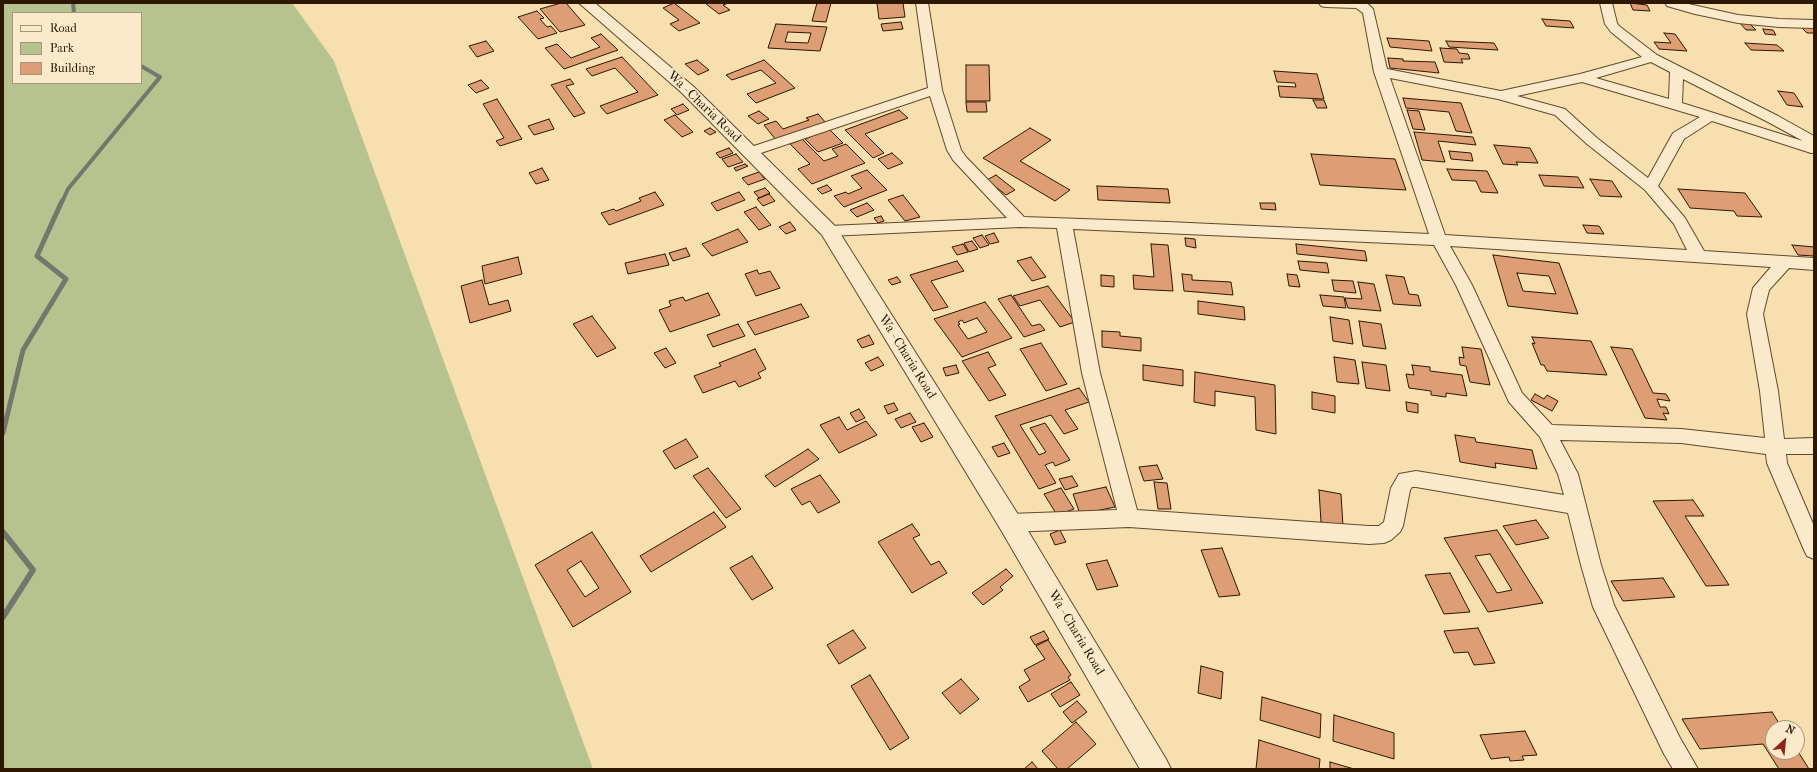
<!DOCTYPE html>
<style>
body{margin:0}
#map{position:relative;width:1817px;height:772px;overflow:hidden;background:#f7dfaf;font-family:"IM FELL French Canon",serif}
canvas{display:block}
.frame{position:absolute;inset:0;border:4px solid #2d1700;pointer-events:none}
.legend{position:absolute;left:12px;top:12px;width:130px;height:72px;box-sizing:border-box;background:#faeacb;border:1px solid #a8967a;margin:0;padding:5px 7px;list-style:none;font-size:12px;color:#2d1700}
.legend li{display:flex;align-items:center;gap:8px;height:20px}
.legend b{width:20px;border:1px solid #a8967a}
.north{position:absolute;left:1765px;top:720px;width:40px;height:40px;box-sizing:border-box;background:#faeacb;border:1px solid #a8967a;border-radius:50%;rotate:27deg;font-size:11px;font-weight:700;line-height:16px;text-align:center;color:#2d1700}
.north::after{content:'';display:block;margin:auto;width:14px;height:18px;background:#8f2418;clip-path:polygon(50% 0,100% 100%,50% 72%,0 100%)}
</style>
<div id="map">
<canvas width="1817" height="772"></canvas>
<div class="frame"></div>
<ul class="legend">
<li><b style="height:5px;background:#faeacb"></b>Road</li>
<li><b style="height:11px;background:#b7c38f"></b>Park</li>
<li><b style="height:11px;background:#dd9e76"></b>Building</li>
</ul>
<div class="north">N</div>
</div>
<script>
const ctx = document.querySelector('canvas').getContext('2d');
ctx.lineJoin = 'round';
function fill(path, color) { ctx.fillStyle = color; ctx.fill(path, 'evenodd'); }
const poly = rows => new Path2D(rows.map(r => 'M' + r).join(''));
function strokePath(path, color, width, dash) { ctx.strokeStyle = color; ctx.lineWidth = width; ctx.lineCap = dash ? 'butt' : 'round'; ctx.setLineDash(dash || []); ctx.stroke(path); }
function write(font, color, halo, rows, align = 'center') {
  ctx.font = font + ' "IM FELL French Canon",serif'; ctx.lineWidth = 3; ctx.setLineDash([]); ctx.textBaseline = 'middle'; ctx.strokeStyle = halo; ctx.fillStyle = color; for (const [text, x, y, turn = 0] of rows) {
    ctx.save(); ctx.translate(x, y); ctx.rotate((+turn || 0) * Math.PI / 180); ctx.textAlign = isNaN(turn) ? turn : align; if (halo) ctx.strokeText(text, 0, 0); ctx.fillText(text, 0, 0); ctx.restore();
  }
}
const green = poly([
 [3,3,292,3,334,61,593,769,3,769],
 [13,13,141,13,141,83,13,83]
]);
const streamFar2 = poly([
 [73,3,74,13],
 [62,202,68,189,160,77,141,66]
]);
const streamFar1 = poly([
 [3,433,23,350,66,279,37,256,62,201]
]);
const stream = poly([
 [3,532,33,570,3,617]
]);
const building = poly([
 [561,3,566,3,585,25,560,32,540,9,561,3],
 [674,3,700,23,679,31,670,24,679,20,663,8,674,3],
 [705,3,729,3,723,5,730,10,719,14,705,3],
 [817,3,831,3,826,22,812,21,817,3],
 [877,3,903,3,905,17,879,19,877,3],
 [1630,3,1647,5,1650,11,1633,10,1630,3],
 [537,11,544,18,540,19,547,27,551,26,557,33,538,39,518,17,537,11],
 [1542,19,1570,21,1574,28,1546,26,1542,19],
 [901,22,903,29,883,31,881,24,901,22],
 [1740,23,1749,23,1756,30,1746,30,1740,23],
 [776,24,827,27,820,51,768,48,776,24],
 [788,32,811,33,808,43,785,42,788,32],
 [1801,27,1814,27,1814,33,1807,33,1801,27],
 [1763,29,1773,30,1776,35,1765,34,1763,29],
 [1664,33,1675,34,1687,51,1659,49,1654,42,1671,43,1664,33],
 [601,34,618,50,564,69,545,48,557,44,571,58,600,47,591,38,601,34],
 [1387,38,1429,41,1432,51,1390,47,1387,38],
 [486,41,494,51,477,57,469,46,486,41],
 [1446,41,1494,43,1498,50,1449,47,1446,41],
 [1745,43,1777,45,1784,51,1751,50,1745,43],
 [1440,48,1457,49,1459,53,1468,54,1470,59,1461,59,1463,63,1444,62,1440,48],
 [622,57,658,95,607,114,600,106,638,92,615,68,592,76,586,69,622,57],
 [1388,58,1403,59,1403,61,1435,62,1439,73,1390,68,1388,58],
 [697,60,709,70,698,75,685,64,697,60],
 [764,60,795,88,756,103,747,94,776,83,761,70,732,80,726,75,764,60],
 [966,65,989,65,990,101,966,101,966,65],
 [1274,71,1317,74,1324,99,1280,97,1278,86,1296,87,1295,83,1277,82,1274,71],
 [570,79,574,84,566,86,585,113,574,117,551,85,570,79],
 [481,80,489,88,476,93,468,85,481,80],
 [1778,91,1794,93,1803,107,1787,105,1778,91],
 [1403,98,1461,103,1472,133,1456,131,1449,112,1406,108,1403,98],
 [497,99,522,139,500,146,496,141,504,138,483,104,497,99],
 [1313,100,1324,100,1327,108,1317,108,1313,100],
 [966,102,986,102,987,112,967,112,966,102],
 [683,104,689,110,677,115,671,109,683,104],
 [899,110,908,118,865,134,884,153,873,158,845,130,899,110],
 [1407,110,1419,111,1425,130,1413,129,1407,110],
 [759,111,769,119,758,124,748,116,759,111],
 [818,114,827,124,776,140,764,125,776,121,783,129,809,120,806,118,818,114],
 [675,115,693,132,682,137,664,120,675,115],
 [549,119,554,129,534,135,528,126,549,119],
 [710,128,716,132,710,135,704,131,710,128],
 [1030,128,1051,140,1020,161,1070,190,1055,201,983,158,1030,128],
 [829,129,843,143,818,152,805,139,829,129],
 [1414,132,1473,137,1476,145,1438,141,1445,162,1422,160,1414,132],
 [802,139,824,161,838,156,832,149,846,144,865,163,812,184,798,169,810,164,790,144,802,139],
 [1494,145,1530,148,1538,163,1516,162,1518,165,1503,164,1494,145],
 [729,148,733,153,720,158,716,153,729,148],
 [1449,151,1471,153,1473,161,1451,159,1449,151],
 [892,153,903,163,888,169,878,159,892,153],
 [736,154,743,162,728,167,722,159,736,154],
 [1311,154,1395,159,1406,190,1320,185,1311,154],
 [745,164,748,166,736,171,734,168,745,164],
 [542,168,549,180,536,184,529,173,542,168],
 [1447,169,1487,171,1498,193,1481,192,1476,181,1452,180,1447,169],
 [867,170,887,190,844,207,834,196,846,192,848,194,862,188,851,176,867,170],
 [759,172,765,179,748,185,742,178,759,172],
 [996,175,1015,190,1006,195,987,180,996,175],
 [1539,175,1578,177,1584,188,1544,186,1539,175],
 [1590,179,1612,181,1622,197,1600,196,1590,179],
 [827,185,832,190,822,194,817,189,827,185],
 [1097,186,1168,189,1170,203,1098,200,1097,186],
 [765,188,770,193,759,198,754,192,765,188],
 [1678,189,1745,193,1762,217,1737,216,1734,211,1690,208,1678,189],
 [655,192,664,205,609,225,601,213,614,209,616,211,641,201,639,198,655,192],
 [739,192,745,200,717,211,711,203,739,192],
 [769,194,775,201,763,206,757,199,769,194],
 [903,195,920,217,905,221,888,200,903,195],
 [867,203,874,210,857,217,850,210,867,203],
 [1260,203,1275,203,1276,210,1261,209,1260,203],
 [756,207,771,225,759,230,744,212,756,207],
 [881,216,884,221,878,223,874,218,881,216],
 [790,222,796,230,786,234,779,227,790,222],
 [1583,225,1599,226,1604,234,1587,233,1583,225],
 [738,229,748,242,712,256,702,244,738,229],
 [994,233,999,242,990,244,985,236,994,233],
 [982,235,989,245,980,248,973,238,982,235],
 [1185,238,1195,239,1196,248,1186,246,1185,238],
 [972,241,978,249,969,252,964,243,972,241],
 [963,244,968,252,957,255,952,247,963,244],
 [1151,244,1168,245,1173,291,1134,289,1133,275,1154,277,1151,244],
 [1296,244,1365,251,1367,261,1297,254,1296,244],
 [1792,245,1814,247,1814,256,1798,255,1792,245],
 [686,248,690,256,673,261,669,253,686,248],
 [665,254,669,265,628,274,625,263,665,254],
 [1493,255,1559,263,1578,314,1508,306,1493,255],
 [1517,273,1549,276,1556,294,1523,291,1517,273],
 [518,257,522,274,485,284,482,266,518,257],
 [1031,257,1046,277,1032,281,1017,261,1031,257],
 [957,261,964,271,931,281,948,307,933,311,910,275,957,261],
 [1298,261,1327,263,1329,273,1300,270,1298,261],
 [757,270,759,274,770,271,780,288,756,296,745,274,757,270],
 [1182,274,1192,275,1192,280,1231,282,1233,295,1184,291,1182,274],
 [1287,274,1297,275,1300,287,1289,286,1287,274],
 [1101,275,1114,276,1114,287,1101,286,1101,275],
 [1386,275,1404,277,1409,294,1418,295,1421,306,1393,304,1386,275],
 [897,277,901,282,892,285,888,280,897,277],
 [482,280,489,305,508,300,511,311,470,323,461,286,482,280],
 [1332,280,1353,281,1356,293,1334,291,1332,280],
 [1358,282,1374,284,1381,311,1348,308,1345,298,1362,299,1358,282],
 [1048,286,1075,322,1060,327,1040,300,1020,306,1013,296,1048,286],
 [708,293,720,315,670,332,659,310,671,306,669,301,683,297,685,301,708,293],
 [1011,295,1032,326,1040,324,1045,330,1024,337,998,299,1011,295],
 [1320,295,1344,297,1346,308,1323,306,1320,295],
 [1198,301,1244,307,1245,320,1198,314,1198,301],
 [985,302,1012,338,962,357,934,319,985,302],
 [977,318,987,332,968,339,958,325,960,324,958,322,962,320,964,323,977,318],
 [801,304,809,317,755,335,747,322,801,304],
 [592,316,616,348,597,357,573,324,592,316],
 [1330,317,1349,320,1353,344,1333,341,1330,317],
 [1359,321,1381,324,1386,349,1363,346,1359,321],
 [738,324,745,336,713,347,707,335,738,324],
 [1102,331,1120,332,1120,336,1141,338,1141,351,1102,347,1102,331],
 [869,335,874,344,862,348,857,340,869,335],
 [1532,337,1591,341,1607,375,1547,371,1544,365,1541,365,1532,343,1535,344,1532,337],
 [1041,343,1067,384,1046,391,1020,349,1041,343],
 [1462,347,1481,349,1490,385,1470,382,1466,366,1460,365,1459,357,1464,358,1462,347],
 [1611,347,1632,349,1653,393,1666,394,1670,401,1657,399,1660,407,1666,407,1669,414,1663,413,1667,420,1645,418,1611,347],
 [666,348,676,363,665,368,654,353,666,348],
 [755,349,766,369,758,373,761,378,739,387,735,381,703,393,694,376,721,366,719,363,755,349],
 [988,352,996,365,988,368,1006,395,989,401,962,361,988,352],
 [878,357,884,365,871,371,865,363,878,357],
 [1334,357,1355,360,1359,384,1337,382,1334,357],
 [1362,362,1386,365,1390,391,1366,388,1362,362],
 [956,365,959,373,946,376,943,368,956,365],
 [1143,365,1183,370,1183,386,1143,380,1143,365],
 [1412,365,1430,367,1430,371,1462,375,1467,396,1446,393,1446,397,1431,395,1431,391,1409,388,1406,374,1414,375,1412,365],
 [1195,372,1275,385,1276,434,1256,430,1255,397,1215,391,1215,406,1194,402,1195,372],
 [1079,388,1089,402,1065,410,1078,429,1064,434,1051,415,1020,425,1039,455,1046,452,1030,428,1045,423,1070,460,1055,466,1053,462,1045,465,1056,483,1039,489,995,416,1079,388],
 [1312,392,1335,396,1335,413,1312,409,1312,392],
 [1535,394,1544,399,1547,395,1558,401,1552,411,1531,400,1535,394],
 [1406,402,1418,404,1418,413,1407,411,1406,402],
 [894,403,898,410,888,414,884,406,894,403],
 [859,409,865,418,856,422,850,413,859,409],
 [910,413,916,422,901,428,895,419,910,413],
 [839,417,847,430,866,421,877,435,839,453,820,425,839,417],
 [924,423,933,437,921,442,912,427,924,423],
 [1455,435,1475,438,1476,442,1532,450,1537,469,1495,463,1496,468,1460,462,1455,435],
 [686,439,698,457,675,469,663,451,686,439],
 [1004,443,1010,453,998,457,992,447,1004,443],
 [808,449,819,459,775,487,765,476,808,449],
 [1157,465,1163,479,1144,481,1139,467,1157,465],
 [708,468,741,509,726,518,693,476,708,468],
 [820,475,840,502,818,513,810,501,802,505,791,489,820,475],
 [1072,476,1078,486,1065,490,1059,479,1072,476],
 [1154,482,1167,483,1171,509,1158,509,1154,482],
 [1106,487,1115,507,1080,514,1073,494,1106,487],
 [1061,488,1074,509,1057,515,1044,494,1061,488],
 [1319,490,1341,494,1343,526,1321,522,1319,490],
 [1693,500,1704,516,1685,516,1729,585,1706,586,1653,501,1693,500],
 [714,512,726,527,651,572,640,556,714,512],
 [1536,520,1549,538,1516,545,1503,526,1536,520],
 [912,524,920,535,913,538,931,565,939,561,947,573,912,593,878,542,912,524],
 [1060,530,1066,542,1055,545,1050,534,1060,530],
 [1497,530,1543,603,1488,612,1444,538,1497,530],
 [1490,554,1512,590,1497,593,1475,556,1490,554],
 [592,532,631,592,573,627,535,565,592,532],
 [581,561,599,588,585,597,567,570,581,561],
 [1222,548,1240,595,1219,597,1201,550,1222,548],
 [752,556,773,588,752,600,730,568,752,556],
 [1107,560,1118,586,1097,590,1086,564,1107,560],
 [1006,569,1013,576,1000,587,1003,590,983,605,972,593,1006,569],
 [1450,573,1470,612,1444,614,1425,575,1450,573],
 [1663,578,1675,597,1623,601,1611,581,1663,578],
 [1478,628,1495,663,1474,665,1468,652,1454,653,1444,631,1478,628],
 [853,630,866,648,839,664,827,645,853,630],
 [1044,631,1049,639,1035,645,1030,637,1044,631],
 [1048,640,1071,675,1068,677,1070,680,1028,702,1019,687,1030,680,1024,670,1045,659,1036,646,1048,640],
 [1201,666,1223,672,1221,699,1198,693,1201,666],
 [870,675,909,738,890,750,851,686,870,675],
 [961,679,979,699,960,714,942,693,961,679],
 [1071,682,1080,695,1060,707,1051,694,1071,682],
 [1262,697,1321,714,1320,738,1260,720,1262,697],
 [1077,701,1087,712,1072,723,1063,712,1077,701],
 [1772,712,1782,728,1773,728,1773,752,1797,752,1797,750,1809,769,1779,769,1763,744,1700,749,1682,719,1772,712],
 [1334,715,1394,733,1394,759,1333,741,1334,715],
 [1076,722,1096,744,1067,769,1058,769,1042,751,1076,722],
 [1525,731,1537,755,1522,756,1524,760,1510,761,1509,757,1491,759,1480,735,1525,731],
 [1259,740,1320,759,1319,769,1256,769,1259,740],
 [1032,762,1038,769,1024,769,1032,762],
 [1330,762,1354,769,1330,769,1330,762]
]);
const minor = poly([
 [916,3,928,3,942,90,961,150,966,157,1024,217,1168,222,1429,234,1374,72,1363,13,1356,8,1325,7,1321,6,1319,3,1367,3,1373,9,1387,69,1501,91,1580,74,1642,57,1611,32,1605,24,1600,3,1612,3,1617,23,1619,26,1657,55,1778,116,1814,136,1814,153,1811,153,1712,121,1684,139,1658,186,1685,218,1704,251,1814,258,1814,270,1789,268,1769,290,1763,314,1778,391,1784,439,1814,438,1814,454,1786,454,1787,463,1814,526,1814,559,1807,556,1804,550,1767,463,1766,454,1681,443,1560,440,1578,474,1601,565,1614,605,1680,738,1698,769,1673,769,1664,754,1593,607,1581,565,1568,513,1416,487,1412,487,1410,490,1403,526,1400,532,1391,540,1384,543,1369,544,1129,527,1010,532,1003,529,1000,523,1003,517,1010,514,1117,510,1082,373,1057,228,1020,227,829,236,823,235,821,231,823,227,829,226,1007,218,953,160,947,150,930,96,755,155,750,156,745,155,743,152,745,149,928,88,916,3],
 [1651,62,1670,72,1669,99,1596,78,1651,62],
 [1390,78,1498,99,1555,115,1587,144,1645,190,1674,224,1687,250,1445,235,1390,78],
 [1683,79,1768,122,1803,141,1682,103,1683,79],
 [1582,82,1700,117,1673,133,1648,178,1597,138,1565,109,1517,96,1582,82],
 [1073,229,1434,245,1456,285,1509,402,1540,437,1558,474,1564,495,1416,471,1399,474,1391,488,1384,522,1379,526,1369,526,1137,510,1100,373,1073,229],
 [1450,246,1771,267,1753,288,1747,314,1760,391,1765,438,1681,429,1552,425,1522,393,1472,285,1450,246],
 [1665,3,1684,3,1738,15,1779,19,1814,20,1814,28,1779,27,1738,23,1695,14,1667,6,1665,3]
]);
const tertiary = poly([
 [579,3,595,3,694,87,836,227,1019,516,1166,759,1171,769,1140,769,1001,530,822,235,682,93,579,3]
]);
const streetNames = [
 ["Wa - Charia Road",704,107,44],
 ["Wa - Charia Road",907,357,58],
 ["Wa - Charia Road",1076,633,59]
];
fill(green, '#b7c38f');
strokePath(streamFar2, '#72796c', 4);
strokePath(streamFar1, '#72796c', 5);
strokePath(stream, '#72796c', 6);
fill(building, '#dd9e76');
strokePath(building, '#2d1700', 1);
strokePath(minor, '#60492c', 2);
strokePath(tertiary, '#60492c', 2);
fill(minor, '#faeacb');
fill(tertiary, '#faeacb');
write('13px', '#2d1700', '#faeacb', streetNames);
</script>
